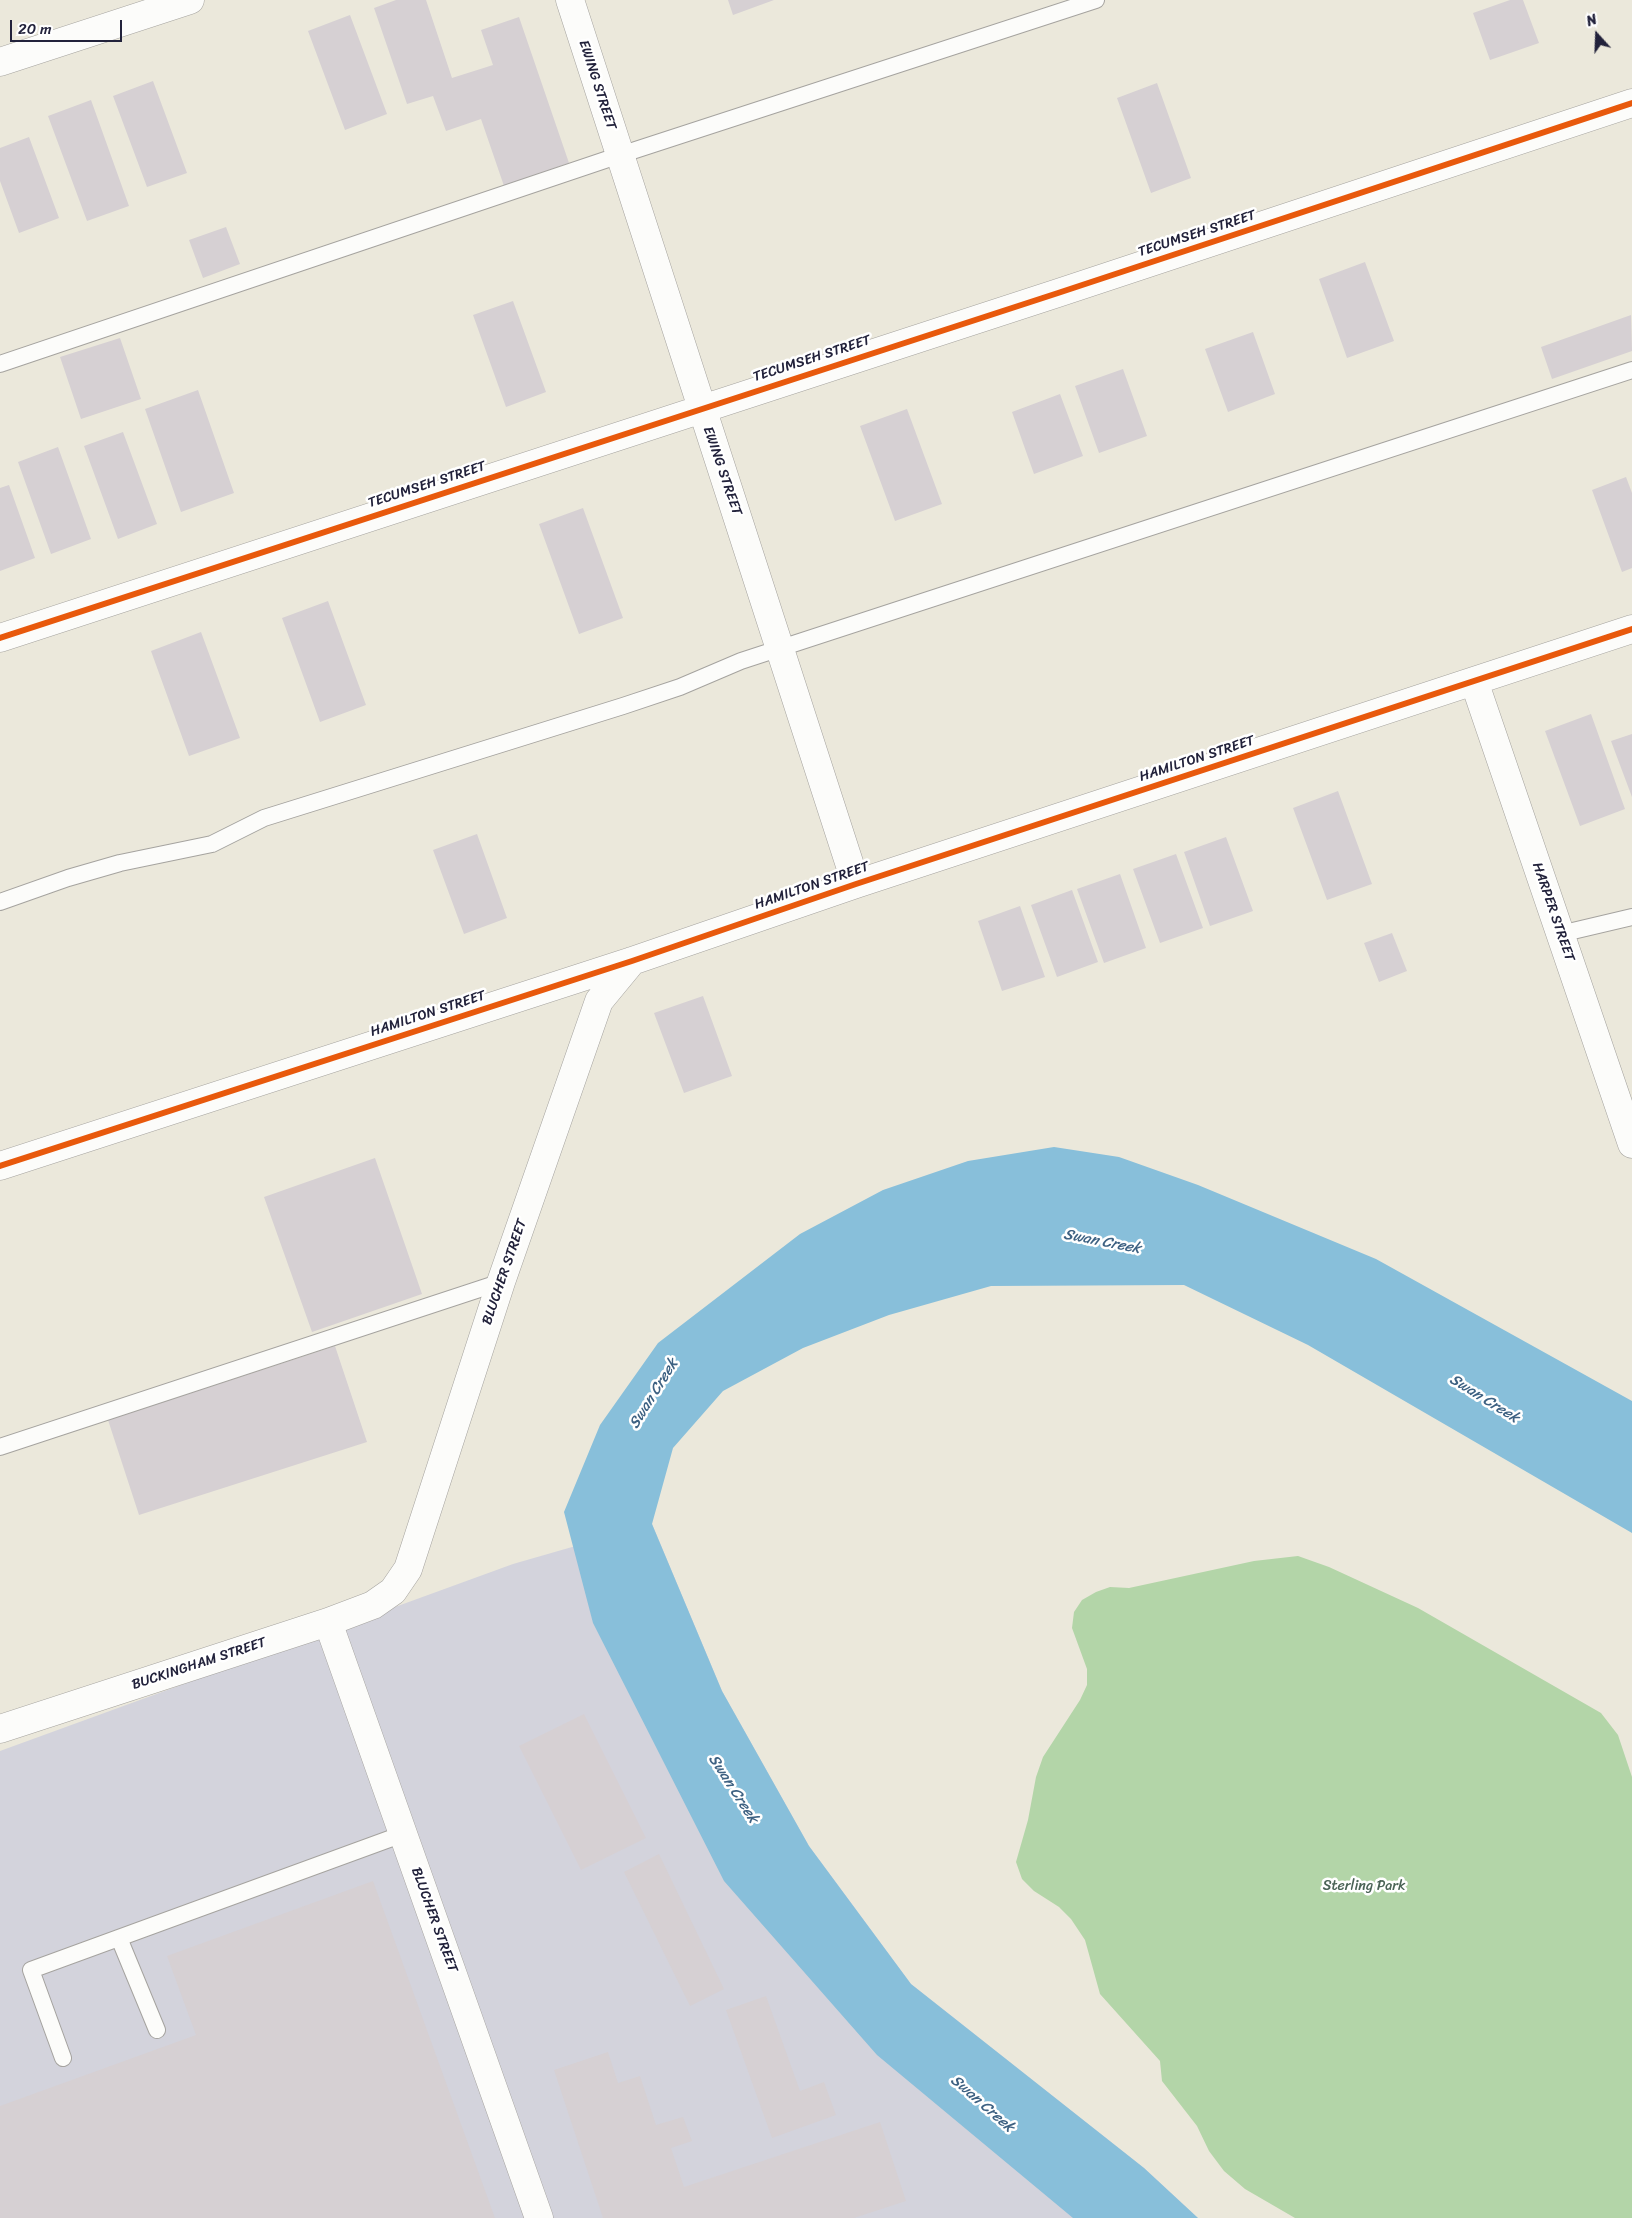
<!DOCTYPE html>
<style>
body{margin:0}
#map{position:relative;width:1632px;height:2218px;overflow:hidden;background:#ebe8db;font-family:Sriracha,sans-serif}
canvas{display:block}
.north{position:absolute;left:1572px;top:10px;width:50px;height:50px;-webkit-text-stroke:4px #fff;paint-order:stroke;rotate:340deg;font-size:14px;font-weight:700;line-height:20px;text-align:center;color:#22223b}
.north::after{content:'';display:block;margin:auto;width:18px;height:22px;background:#22223b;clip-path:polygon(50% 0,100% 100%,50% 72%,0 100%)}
.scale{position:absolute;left:10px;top:20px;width:112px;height:22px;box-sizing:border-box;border:2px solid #22223b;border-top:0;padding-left:6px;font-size:15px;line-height:18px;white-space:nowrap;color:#22223b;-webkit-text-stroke:4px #fff;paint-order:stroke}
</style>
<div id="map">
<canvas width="1632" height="2218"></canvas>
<div class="north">N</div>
<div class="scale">20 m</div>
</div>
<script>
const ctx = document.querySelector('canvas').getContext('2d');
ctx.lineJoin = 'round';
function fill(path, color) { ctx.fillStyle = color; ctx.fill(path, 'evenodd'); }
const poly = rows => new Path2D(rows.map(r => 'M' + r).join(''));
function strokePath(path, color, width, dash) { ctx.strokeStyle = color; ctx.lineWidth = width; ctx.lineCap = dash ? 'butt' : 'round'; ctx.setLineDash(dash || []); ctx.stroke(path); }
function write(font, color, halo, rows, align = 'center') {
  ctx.font = font + ' Sriracha,sans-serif'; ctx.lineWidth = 5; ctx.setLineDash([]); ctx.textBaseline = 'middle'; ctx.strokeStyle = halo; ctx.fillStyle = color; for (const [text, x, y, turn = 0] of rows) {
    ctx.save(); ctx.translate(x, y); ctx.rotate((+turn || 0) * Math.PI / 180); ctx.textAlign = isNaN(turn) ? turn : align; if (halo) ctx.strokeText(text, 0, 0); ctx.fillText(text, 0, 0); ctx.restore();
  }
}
const industrial = poly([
 [652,1524,722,1691,809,1846,911,1984,1144,2168,1198,2218,0,2218,0,1751,513,1564]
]);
const green = poly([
 [1298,1556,1329,1567,1418,1608,1601,1713,1618,1735,1632,1777,1632,2218,1295,2218,1245,2189,1224,2171,1209,2151,1197,2126,1162,2081,1160,2061,1100,1994,1085,1940,1071,1919,1059,1907,1034,1891,1022,1879,1016,1862,1028,1820,1036,1777,1043,1757,1080,1700,1087,1685,1087,1669,1072,1628,1074,1612,1082,1600,1096,1592,1110,1587,1129,1588,1254,1561]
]);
const water = poly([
 [1054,1147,1119,1157,1198,1185,1376,1259,1632,1401,1632,1533,1308,1345,1184,1285,991,1286,889,1315,803,1348,723,1391,673,1448,652,1524,722,1691,809,1846,911,1984,1144,2168,1198,2218,1073,2218,877,2055,724,1881,593,1623,564,1512,600,1425,658,1343,800,1234,883,1190,968,1161]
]);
const building = poly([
 [396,0,426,0,452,78,493,65,481,30,519,17,569,163,504,186,481,119,446,131,433,96,407,104,374,8],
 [728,0,774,0,733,15],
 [1510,0,1523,0,1539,43,1490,60,1473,13],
 [350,15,387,114,345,130,308,31],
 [153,81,187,173,147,187,113,96],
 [1157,83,1191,178,1151,193,1117,98],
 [91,100,129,206,87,221,48,116],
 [29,137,59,218,19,233,0,181,0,148],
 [226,227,240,264,203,278,189,240],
 [1365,262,1394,341,1347,358,1319,279],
 [513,301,546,392,506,407,473,315],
 [1631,315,1632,351,1552,379,1541,347],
 [1253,332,1275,394,1228,412,1205,349],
 [120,338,141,399,81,419,60,357],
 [1123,369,1147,436,1099,453,1075,386],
 [198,390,234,493,181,512,145,409],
 [1060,394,1083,456,1034,474,1012,412],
 [907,409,942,504,895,521,860,426],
 [123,432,157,524,118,539,84,446],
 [58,447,91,539,51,554,18,462],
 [1626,477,1632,493,1632,568,1622,572,1592,490],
 [9,485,35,558,0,571,0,488],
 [583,508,623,618,579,634,539,524],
 [328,601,366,705,320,722,282,618],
 [201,632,240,738,189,756,151,651],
 [1591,714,1625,809,1580,826,1545,731],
 [1632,734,1632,797,1611,741],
 [1338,791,1372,884,1327,900,1293,808],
 [477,834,507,918,464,934,433,850],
 [1226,837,1253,911,1210,926,1184,852],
 [1176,854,1203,928,1160,943,1133,869],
 [1120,874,1146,948,1104,963,1077,889],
 [1072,890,1098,962,1057,977,1031,905],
 [1020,906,1045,977,1002,991,978,921],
 [1392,933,1407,971,1379,982,1364,943],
 [703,996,732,1076,684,1093,654,1013],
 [375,1158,422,1294,312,1332,264,1197],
 [335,1346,367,1442,139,1515,108,1420],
 [584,1714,646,1838,581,1870,519,1746],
 [659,1854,724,1989,690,2006,624,1872],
 [373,1881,495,2218,0,2218,0,2106,196,2035,167,1956],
 [766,1996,800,2091,824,2082,836,2115,772,2138,726,2010],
 [608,2052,618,2083,640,2076,656,2125,683,2117,692,2141,671,2148,684,2187,880,2122,906,2201,854,2218,603,2218,554,2070]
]);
const service = poly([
 [0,364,620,155,1096,0],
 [0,902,68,878,120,863,212,844,264,818,623,706,680,687,741,661,1632,370],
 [1560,934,1632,917],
 [0,1447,501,1282],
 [119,1938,157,2030],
 [63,2058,31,1970,403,1834]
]);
const minor = poly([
 [570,0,856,884],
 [0,638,1058,293,1632,103],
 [1474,681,1632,1144],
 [0,1166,632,961,856,884,1632,629],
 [328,1622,539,2218],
 [0,1729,328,1622,373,1605,393,1591,408,1569,501,1282,599,1001,632,961]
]);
const tertiary = poly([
 [0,62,190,0]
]);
const cycleway = poly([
 [0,638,1058,293,1632,103],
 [0,1166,632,961,856,884,1632,629]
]);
const streetNames = [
 ["EWING STREET",597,85,72],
 ["TECUMSEH STREET",1197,234,-18],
 ["TECUMSEH STREET",812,359,-18],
 ["EWING STREET",722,471,71],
 ["TECUMSEH STREET",427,485,-18],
 ["HAMILTON STREET",1197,759,-18],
 ["HAMILTON STREET",812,886,-19],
 ["HARPER STREET",1553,912,71],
 ["HAMILTON STREET",428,1014,-18],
 ["BLUCHER STREET",505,1272,-71],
 ["BUCKINGHAM STREET",199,1664,-18],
 ["BLUCHER STREET",434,1920,70]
];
const parkNames = [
 ["Sterling Park",1364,1886]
];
const waterNames = [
 ["Swan Creek",1102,1242,11],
 ["Swan Creek",654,1394,-58],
 ["Swan Creek",1484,1399,32],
 ["Swan Creek",733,1789,57],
 ["Swan Creek",982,2104,41]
];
fill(industrial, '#d3d3dc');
fill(green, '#b3d5a8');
fill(water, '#88bfda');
fill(building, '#d6d0d3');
strokePath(service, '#a5a39f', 18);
strokePath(minor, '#a5a39f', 29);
strokePath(tertiary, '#a5a39f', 29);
strokePath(service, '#fcfcfa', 16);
strokePath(minor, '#fcfcfa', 28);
strokePath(tertiary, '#fcfcfa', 28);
strokePath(cycleway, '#e8590c', 6);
write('14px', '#22223b', '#fff', streetNames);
write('14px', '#4a6356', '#fff', parkNames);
write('italic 15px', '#3d6182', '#fff', waterNames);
</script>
